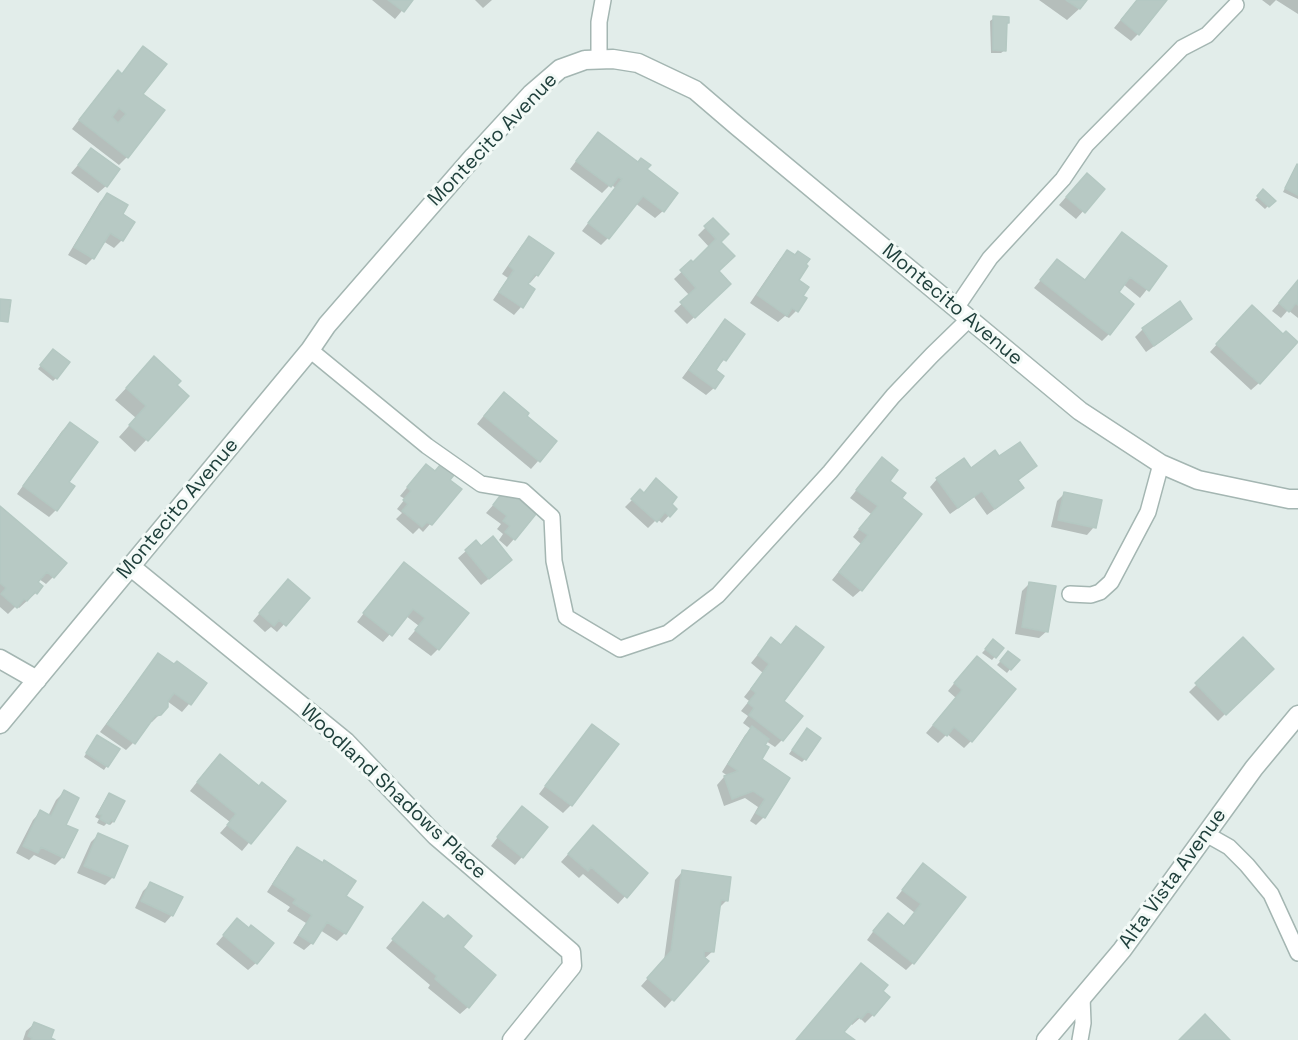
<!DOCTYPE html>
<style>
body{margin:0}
canvas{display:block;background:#e2edea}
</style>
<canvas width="1298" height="1040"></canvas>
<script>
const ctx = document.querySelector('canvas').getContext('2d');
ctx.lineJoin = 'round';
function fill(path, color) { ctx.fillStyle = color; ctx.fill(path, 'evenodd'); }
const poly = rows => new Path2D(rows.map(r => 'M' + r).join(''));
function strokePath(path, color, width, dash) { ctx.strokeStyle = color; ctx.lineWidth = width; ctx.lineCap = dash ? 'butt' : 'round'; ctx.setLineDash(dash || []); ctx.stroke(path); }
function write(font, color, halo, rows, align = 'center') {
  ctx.font = font + ' "Space Grotesk",sans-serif'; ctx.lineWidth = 6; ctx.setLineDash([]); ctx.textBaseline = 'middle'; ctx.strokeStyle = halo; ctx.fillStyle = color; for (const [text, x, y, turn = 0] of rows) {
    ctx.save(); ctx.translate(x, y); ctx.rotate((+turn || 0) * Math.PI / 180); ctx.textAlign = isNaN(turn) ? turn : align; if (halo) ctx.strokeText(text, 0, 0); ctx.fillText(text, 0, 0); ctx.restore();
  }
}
const shadow = poly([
 [372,0,411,0,395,19],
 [475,0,492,0,483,8],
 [1039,0,1085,0,1079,9,1067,20],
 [1137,0,1164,0,1138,34,1131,41,1114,28],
 [1262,0,1298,0,1298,14,1276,0,1270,6],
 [994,18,1006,24,1005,50,1001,53,991,53,990,21],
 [144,48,141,94,127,157,119,165,72,129,110,80,118,72,121,75],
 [598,134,663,211,655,218,635,203,608,238,601,245,582,231,615,188,611,184,602,193,570,169,591,141],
 [91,150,106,186,98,193,71,173],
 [1297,166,1298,167,1298,199,1283,192,1294,170],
 [1079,182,1103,189,1076,219,1059,205],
 [1263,191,1273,201,1265,209,1255,200],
 [107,194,121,215,122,240,114,248,103,241,93,258,86,265,68,255,100,202],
 [713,220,719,242,717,271,729,284,687,324,674,311,690,296,674,279,691,263,693,264,710,248,698,235],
 [529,238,537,275,530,283,528,281,525,285,533,290,521,307,514,315,493,300,508,278,502,274,522,245],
 [787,251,801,296,796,311,789,318,785,316,778,322,750,303,780,259],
 [1057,261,1084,281,1165,267,1140,298,1123,284,1117,292,1109,334,1102,341,1034,288],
 [1298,281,1298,318,1288,310,1281,318,1272,311],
 [1179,303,1190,318,1182,326,1146,352,1135,337,1143,329],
 [1244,314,1259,383,1251,390,1210,352],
 [725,321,743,334,724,360,717,367,716,367,714,388,706,395,682,378,718,329],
 [50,354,56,378,53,381,38,369],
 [143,370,175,385,187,396,135,452,119,437,136,418,115,400],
 [496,401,525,417,555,442,531,469,477,424],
 [70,424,67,482,56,510,49,517,17,494,62,431],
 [999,458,1035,466,1017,481,1022,488,1014,495,987,515,974,497,950,514,930,487,937,479,971,470],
 [875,467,888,481,861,590,853,597,832,580,861,544,853,537,871,514,850,498],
 [419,473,448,480,460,490,423,532,419,528,413,534,396,519,402,513,397,509,405,499,400,496],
 [1065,493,1094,527,1087,535,1051,527,1057,501],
 [503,494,514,539,507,547,499,540,503,534,497,529,501,524,486,513],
 [643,494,675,509,662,523,657,519,648,528,625,507,633,499],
 [0,508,53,577,46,584,39,579,36,582,41,587,36,593,19,608,16,606,8,614,0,607],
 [466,551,503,567,481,585,458,558],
 [404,564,438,649,431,656,408,639,419,626,406,616,383,642,357,622,397,571],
 [1030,583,1047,631,1039,638,1015,634,1022,591],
 [281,588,308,598,277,632,271,627,265,632,253,621],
 [796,628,781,701,782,740,775,747,766,741,760,760,788,778,764,817,756,825,750,821,758,807,745,798,724,806,717,785,724,777,728,776,722,772,745,735,751,729,743,723,748,716,741,711,749,701,744,697,763,673,751,663,764,647,780,646],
 [1243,639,1271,668,1218,721,1189,692],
 [993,641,1002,648,992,660,982,653],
 [1008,653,1017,660,1007,673,997,665],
 [159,655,204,683,189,704,182,712,167,701,160,714,152,722,148,723,133,743,126,750,100,732,151,663],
 [969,665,971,741,964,748,947,734,938,743,926,733,956,698,948,691],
 [804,733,805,759,802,762,789,754],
 [585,734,617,744,571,805,563,813,539,794],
 [94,740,118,750,104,770,84,757],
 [212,763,284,801,242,851,220,833,230,822,190,791],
 [64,792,64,825,76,831,62,858,55,865,34,855,29,860,16,853,33,820,40,812,48,816,56,800],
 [109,794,123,802,113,822,110,825,107,823,104,826,97,823,99,819,95,817,106,798],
 [515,815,522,857,515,865,491,846],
 [99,834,126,846,112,878,105,885,77,873,91,842],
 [586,834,646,873,618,904,583,874,579,878,561,862],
 [297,849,344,896,361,907,345,933,337,941,320,930,312,943,304,950,293,943,306,923,287,911,290,907,267,892,290,856],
 [682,872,727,900,719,908,713,951,704,959,707,961,665,1008,641,986,664,960,675,880],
 [916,873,964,897,913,963,906,970,867,940,880,922,903,927,915,913,896,898],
 [150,884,172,915,165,923,135,908,143,891],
 [416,912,461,947,468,1007,460,1014,428,988,430,985,386,948],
 [230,928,256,963,248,970,216,944],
 [881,991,888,997,873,1015,865,1023,860,1018,852,1025,850,1023,842,1032,852,1040,797,1040],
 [34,1024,49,1039,51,1040,23,1040,26,1031]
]);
const building = poly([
 [388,0,413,0,404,12,388,0],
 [1066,0,1087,0,1080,9,1066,0],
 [1137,0,1167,0,1139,35,1121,20,1137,0],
 [993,16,1009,17,1009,23,1007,23,1006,51,993,50,993,16],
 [143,46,167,64,143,94,165,110,128,158,79,120,118,70,122,74,143,46],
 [119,108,126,114,118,123,112,117,119,108],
 [598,132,638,162,641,158,651,165,647,169,678,193,664,212,643,196,609,239,588,223,622,179,618,177,611,187,576,161,598,132],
 [91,148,120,169,107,187,78,165,91,148],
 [1297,164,1298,165,1298,195,1285,188,1297,164],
 [1087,173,1105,189,1085,213,1066,197,1087,173],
 [1263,189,1276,201,1269,207,1257,196,1263,189],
 [107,193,128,205,123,214,135,222,123,241,110,233,94,259,74,247,107,193],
 [713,218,729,234,721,242,735,256,719,271,731,284,695,318,680,302,696,288,680,270,691,260,693,262,716,239,704,226,713,218],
 [1122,232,1167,266,1149,291,1130,277,1119,292,1134,304,1110,335,1040,280,1057,259,1085,280,1122,232],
 [529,236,554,253,538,276,535,274,528,284,535,289,523,308,499,292,514,270,509,266,529,236],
 [787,250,795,255,798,251,810,259,806,264,808,266,799,280,809,287,803,296,807,298,798,312,792,308,787,316,757,295,787,250],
 [1298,280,1298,305,1296,303,1289,312,1279,303,1298,280],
 [0,299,11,300,8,322,0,321,0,299],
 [1180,301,1192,319,1154,346,1142,328,1180,301],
 [1252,305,1283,334,1286,331,1298,342,1260,384,1216,344,1252,305],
 [725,319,745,334,726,361,723,359,716,370,724,376,715,389,689,370,725,319],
 [53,349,70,362,57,379,40,365,53,349],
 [154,356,181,381,177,385,189,396,148,441,129,425,146,406,126,388,154,356],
 [504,392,529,413,527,416,557,441,540,462,484,416,504,392],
 [70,422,98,442,69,482,75,486,57,511,23,486,70,422],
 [1020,442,1037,466,1018,480,1024,488,995,509,982,491,958,508,936,478,964,458,971,468,995,450,999,456,1020,442],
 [882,457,898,470,890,481,906,493,902,498,922,514,862,591,839,572,868,535,859,529,878,506,856,490,882,457],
 [426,464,435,471,441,464,454,475,450,480,462,489,432,525,427,522,422,527,402,511,408,504,403,500,411,491,407,487,426,464],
 [656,478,677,497,672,504,677,509,670,517,665,512,657,522,631,499,640,489,644,493,656,478],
 [503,492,516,492,535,510,534,512,536,514,515,540,505,532,510,526,503,521,507,516,493,505,503,492],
 [1064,492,1102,500,1096,528,1058,520,1064,492],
 [0,506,67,563,54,578,47,572,38,582,43,586,37,594,35,592,27,601,24,599,17,608,1,594,6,588,0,583,0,506],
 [493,536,512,560,489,579,465,550,476,540,481,546,493,536],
 [404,562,469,613,439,650,415,630,425,618,413,609,392,636,363,613,404,562],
 [288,579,310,598,286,626,279,620,274,626,259,613,288,579],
 [1029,582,1056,586,1048,632,1022,627,1029,582],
 [796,626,824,647,784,701,803,716,783,741,749,715,754,708,748,703,756,693,751,689,769,664,758,655,771,637,781,645,796,626],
 [1243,637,1274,669,1226,715,1195,683,1243,637],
 [993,639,1004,648,996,658,985,649,993,639],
 [1008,651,1020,660,1011,670,1000,661,1008,651],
 [158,653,174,664,177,661,207,683,191,705,174,693,168,701,168,707,161,715,155,716,135,744,107,724,158,653],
 [977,656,1016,689,972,742,954,727,947,736,933,725,962,690,954,683,977,656],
 [592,724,619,744,572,806,545,786,592,724],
 [752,726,769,739,765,745,769,747,762,759,790,778,765,818,756,813,765,799,753,791,732,799,724,776,738,771,728,764,752,726],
 [807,728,821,738,806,760,792,750,807,728],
 [97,735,120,749,108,767,86,753,97,735],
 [220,754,259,786,262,782,286,801,251,844,227,825,236,814,197,782,220,754],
 [64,790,79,798,66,825,78,830,64,858,41,847,38,853,23,846,40,810,51,816,64,790],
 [109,793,125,801,114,822,111,820,109,824,100,819,102,815,98,814,109,793],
 [522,806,548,827,523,858,497,837,522,806],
 [593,825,648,873,627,898,591,867,588,871,568,854,593,825],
 [98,833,128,846,114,878,84,866,98,833],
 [297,847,323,863,324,860,356,881,346,896,363,907,346,934,327,922,313,944,299,935,312,915,293,903,296,899,273,884,297,847],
 [923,863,966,897,914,964,873,931,888,913,904,926,921,904,902,890,923,863],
 [682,870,731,877,728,901,721,900,714,952,704,951,704,957,709,961,674,1001,647,978,671,951,682,870],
 [150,882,183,897,173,916,141,901,150,882],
 [423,902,444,919,448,915,472,936,463,947,496,975,469,1008,435,979,437,976,392,939,423,902],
 [237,918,249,928,251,925,274,943,257,964,223,935,237,918],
 [861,963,888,985,883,991,890,997,874,1016,868,1011,861,1019,858,1016,844,1032,855,1040,796,1040,861,963],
 [1205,1014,1230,1040,1179,1040,1205,1014],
 [34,1022,54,1030,51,1038,55,1040,31,1040,32,1038,28,1036,34,1022]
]);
const lane = poly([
 [599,59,599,22,603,0],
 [956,308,990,258,1063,179,1086,145,1182,48,1207,35,1236,5],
 [310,350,427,446,481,484,523,491,552,517,554,561,566,617,620,649,668,633,718,595,830,472,893,396,932,355,969,319],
 [1070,594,1091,595,1100,592,1111,582,1148,512,1161,464],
 [1206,834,1229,847,1247,865,1271,894,1298,953],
 [1080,1040,1083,1023,1082,997]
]);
const street = poly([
 [130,566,346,742,436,836,571,952,572,966,512,1040],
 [0,659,37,680],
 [0,724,310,350,327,325,474,156,531,94,560,69,585,60,613,59,638,63,695,90,737,126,1080,411,1161,464,1198,480,1289,499,1298,499],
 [1046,1040,1122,950,1254,768,1298,715]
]);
const streetNames = [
 ["Montecito Avenue",493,140,-46],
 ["Montecito Avenue",952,305,40],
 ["Montecito Avenue",178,509,-50],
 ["Woodland Shadows Place",393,792,43],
 ["Alta Vista Avenue",1173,879,-54]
];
fill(shadow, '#0003');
fill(building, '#b7c9c4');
strokePath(building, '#b4c8c2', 1.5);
strokePath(lane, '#a4b6b2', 18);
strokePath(street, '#a4b6b2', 21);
strokePath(lane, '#fff', 15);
strokePath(street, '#fff', 18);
write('20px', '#20403c', '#f3faf7', streetNames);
</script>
